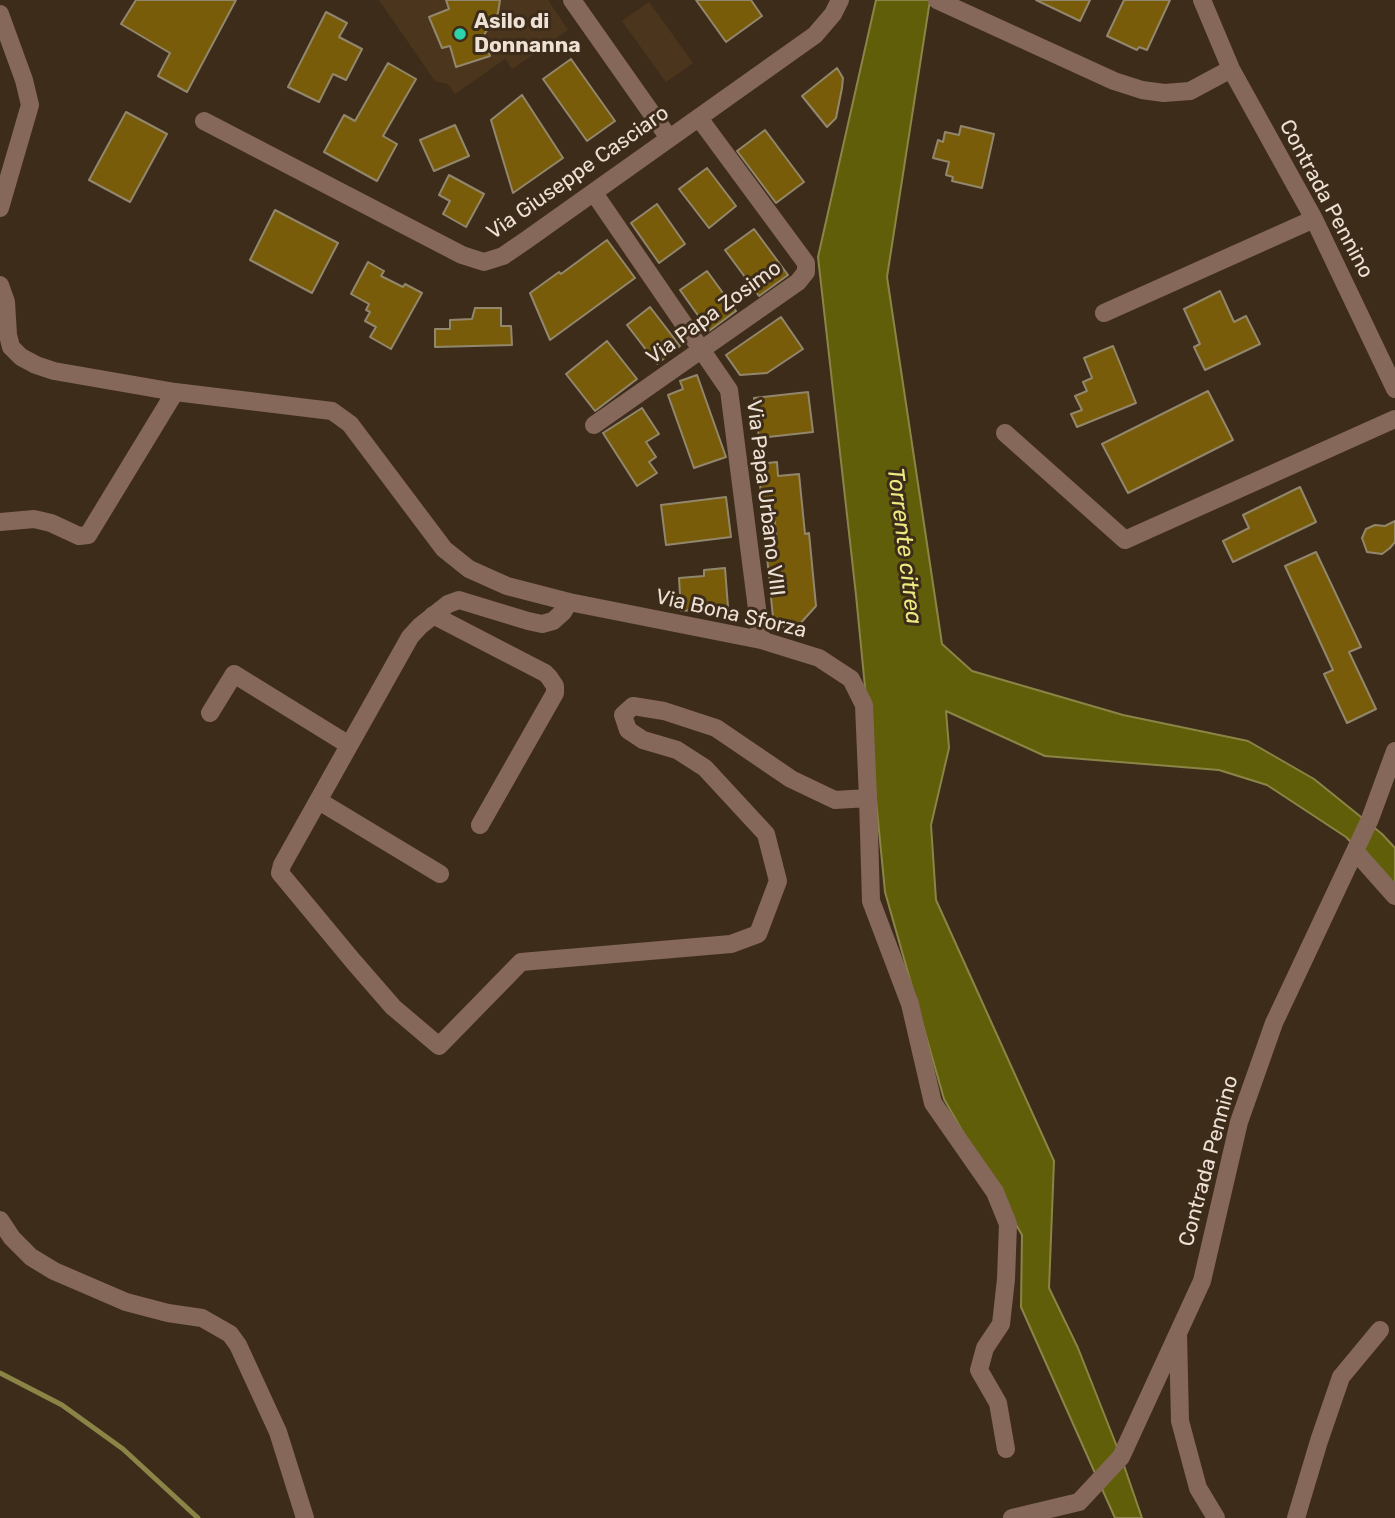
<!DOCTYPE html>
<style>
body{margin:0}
canvas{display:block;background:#3e2c1a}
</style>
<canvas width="1395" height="1518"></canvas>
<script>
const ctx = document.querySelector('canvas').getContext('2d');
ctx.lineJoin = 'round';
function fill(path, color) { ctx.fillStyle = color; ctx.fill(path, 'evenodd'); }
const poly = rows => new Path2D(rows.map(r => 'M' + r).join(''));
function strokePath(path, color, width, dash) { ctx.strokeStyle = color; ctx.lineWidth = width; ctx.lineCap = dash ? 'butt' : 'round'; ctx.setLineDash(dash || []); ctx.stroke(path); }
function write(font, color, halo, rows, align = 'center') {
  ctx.font = font + ' Rubik,sans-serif'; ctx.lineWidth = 6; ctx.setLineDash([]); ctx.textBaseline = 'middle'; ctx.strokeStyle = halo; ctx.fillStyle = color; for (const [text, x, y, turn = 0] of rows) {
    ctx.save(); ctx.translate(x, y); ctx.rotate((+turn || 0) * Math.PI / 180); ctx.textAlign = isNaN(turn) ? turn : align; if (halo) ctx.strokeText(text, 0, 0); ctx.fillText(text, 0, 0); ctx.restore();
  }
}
const built = poly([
 [379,0,548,0,568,30,512,69,505,59,455,94,448,84,435,81],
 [649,2,693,63,666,82,622,21]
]);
const water = poly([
 [876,0,930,0,887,277,942,644,972,671,1123,715,1248,741,1314,779,1382,834,1395,848,1395,888,1346,837,1267,785,1219,770,1045,756,946,711,949,748,931,825,936,900,1054,1161,1049,1288,1078,1348,1121,1457,1142,1518,1115,1518,1021,1307,1022,1235,944,1099,885,892,856,595,818,257,876,0]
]);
const stream = poly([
 [0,1373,62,1405,123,1449,198,1518]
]);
const building = poly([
 [136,0,236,0,187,92,158,76,170,53,121,24,136,0],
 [446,0,500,0,498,13,484,35,490,56,456,67,450,46,442,48,429,17,449,9,446,0],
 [696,0,751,0,762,16,726,42,696,0],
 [1036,0,1090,0,1080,21,1036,0],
 [1124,0,1170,0,1147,50,1139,47,1137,50,1107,36,1124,0],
 [326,12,347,23,339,37,362,49,346,80,333,74,319,102,288,87,326,12],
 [571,59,615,121,587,141,543,79,571,59],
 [388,63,416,79,383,136,397,144,377,181,324,152,344,115,355,121,388,63],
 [837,68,843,78,842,88,836,118,827,127,802,96,837,68],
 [522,95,563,158,513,193,491,120,522,95],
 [126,112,167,134,130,202,89,180,126,112],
 [455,125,469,156,434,171,420,140,455,125],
 [961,126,994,134,982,188,952,181,953,177,946,175,949,162,933,158,938,140,943,142,945,132,959,135,961,126],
 [765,130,804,182,776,203,737,151,765,130],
 [707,168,736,206,709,228,679,189,707,168],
 [449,175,484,194,466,227,443,214,450,201,439,195,449,175],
 [657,204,685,244,659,263,631,223,657,204],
 [275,210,338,243,312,293,250,260,275,210],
 [754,229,788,275,759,296,725,250,754,229],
 [607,240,635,278,550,340,530,293,559,272,561,274,607,240],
 [368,262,384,271,381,276,403,287,405,284,422,293,391,349,370,337,376,327,365,321,370,312,366,310,369,304,351,294,368,262],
 [707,271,736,311,709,331,680,290,707,271],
 [1220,291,1234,322,1246,316,1260,344,1205,370,1194,347,1200,344,1184,309,1220,291],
 [650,307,680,346,657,364,627,325,650,307],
 [475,308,501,308,501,326,511,326,512,345,435,347,435,329,450,329,450,320,472,319,475,308],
 [781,317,803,349,767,373,740,375,726,355,781,317],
 [607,341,637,379,595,411,566,374,607,341],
 [1113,346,1136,403,1077,427,1071,414,1082,410,1075,396,1087,391,1083,382,1092,378,1084,358,1113,346],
 [697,375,726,457,694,468,668,395,683,389,680,381,697,375],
 [1208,391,1233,440,1128,493,1102,444,1208,391],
 [808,392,813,432,759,438,754,398,808,392],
 [642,408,659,434,646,442,656,457,649,462,657,473,637,486,603,433,642,408],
 [777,462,778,476,799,474,805,534,809,533,816,606,798,626,774,628,766,546,777,545,774,514,763,515,758,464,777,462],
 [1300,487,1316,522,1233,562,1223,541,1249,528,1243,515,1300,487],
 [726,497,731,537,666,545,661,505,726,497],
 [1395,521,1395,542,1390,548,1382,554,1367,552,1362,538,1366,529,1375,525,1385,526,1395,521],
 [1316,552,1361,647,1349,652,1376,709,1347,723,1324,674,1333,670,1285,566,1316,552],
 [725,568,728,607,681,611,679,578,704,576,704,570,725,568]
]);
const minor = poly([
 [572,0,669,138],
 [937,0,1114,81,1142,90,1164,93,1190,91,1231,69],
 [1202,0,1231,69,1314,219,1395,389],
 [0,14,24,80,30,105,0,208],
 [204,121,462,255,484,262,503,256,525,241,815,35,833,14,840,0],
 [594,193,729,390,761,640],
 [0,285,6,302,8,335,11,347,21,357,36,365,54,371,175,392,332,411,350,424,444,549,469,569,507,586,569,602,761,640,819,658,851,679,864,705,868,798,835,800,791,779,716,728,664,711,633,706,623,715,628,730,643,740,677,750,705,768,766,834,778,881,758,934,731,944,521,962,439,1046,393,1007,353,961,285,879,280,873,282,865,410,637,420,626,448,604,459,600,528,621,542,624,553,621,563,612,569,602],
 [1104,313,1314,219],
 [594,425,798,282,806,272,806,263,699,118],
 [1005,433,1125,540,1395,419],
 [0,522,34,519,51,523,79,536,88,535,175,392],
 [433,615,545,673,549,677,555,686,555,693,480,825],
 [210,713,234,674,349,745],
 [868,798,871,901,910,1004,933,1103,995,1192,1008,1224,1006,1279,1001,1324,985,1348,979,1370,998,1403,1006,1449],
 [319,801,440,874],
 [1355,851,1395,896],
 [0,1220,12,1238,31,1257,54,1271,126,1302,168,1313,202,1318,230,1334,238,1345,278,1432,305,1518],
 [1178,1333,1180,1421,1198,1488,1216,1518],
 [1012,1518,1079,1502,1121,1457,1202,1281,1239,1122,1274,1023,1370,819,1395,751],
 [1296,1518,1319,1441,1341,1377,1380,1330]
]);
const markers = [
 [460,34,7,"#2dd4ab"]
];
const poiNames = [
 ["Asilo di",474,22],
 ["Donnanna",474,46]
];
const streetNames = [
 ["Via Giuseppe Casciaro",578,173,-35],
 ["Contrada Pennino",1326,199,62],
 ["Via Papa Zosimo",714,313,-36],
 ["Via Papa Urbano VIII",765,498,83],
 ["Via Bona Sforza",731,614,13],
 ["Contrada Pennino",1209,1161,-75]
];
const waterNames = [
 ["Torrente citrea",904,546,83]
];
fill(built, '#4c351d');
fill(water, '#605e09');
strokePath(water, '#8a8546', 2);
strokePath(stream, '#8a8546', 5);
fill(building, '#785c09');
strokePath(building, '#92876d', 2);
strokePath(minor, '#86685a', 18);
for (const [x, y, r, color] of markers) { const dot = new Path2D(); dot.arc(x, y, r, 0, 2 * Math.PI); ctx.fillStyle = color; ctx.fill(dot); strokePath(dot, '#3e2c1a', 2.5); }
write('bold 21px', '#ede1d6', '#3e2c1a', poiNames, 'left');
write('21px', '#ede1d6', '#3e2c1a', streetNames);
write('italic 23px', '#ebea81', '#3e2c1a', waterNames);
</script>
